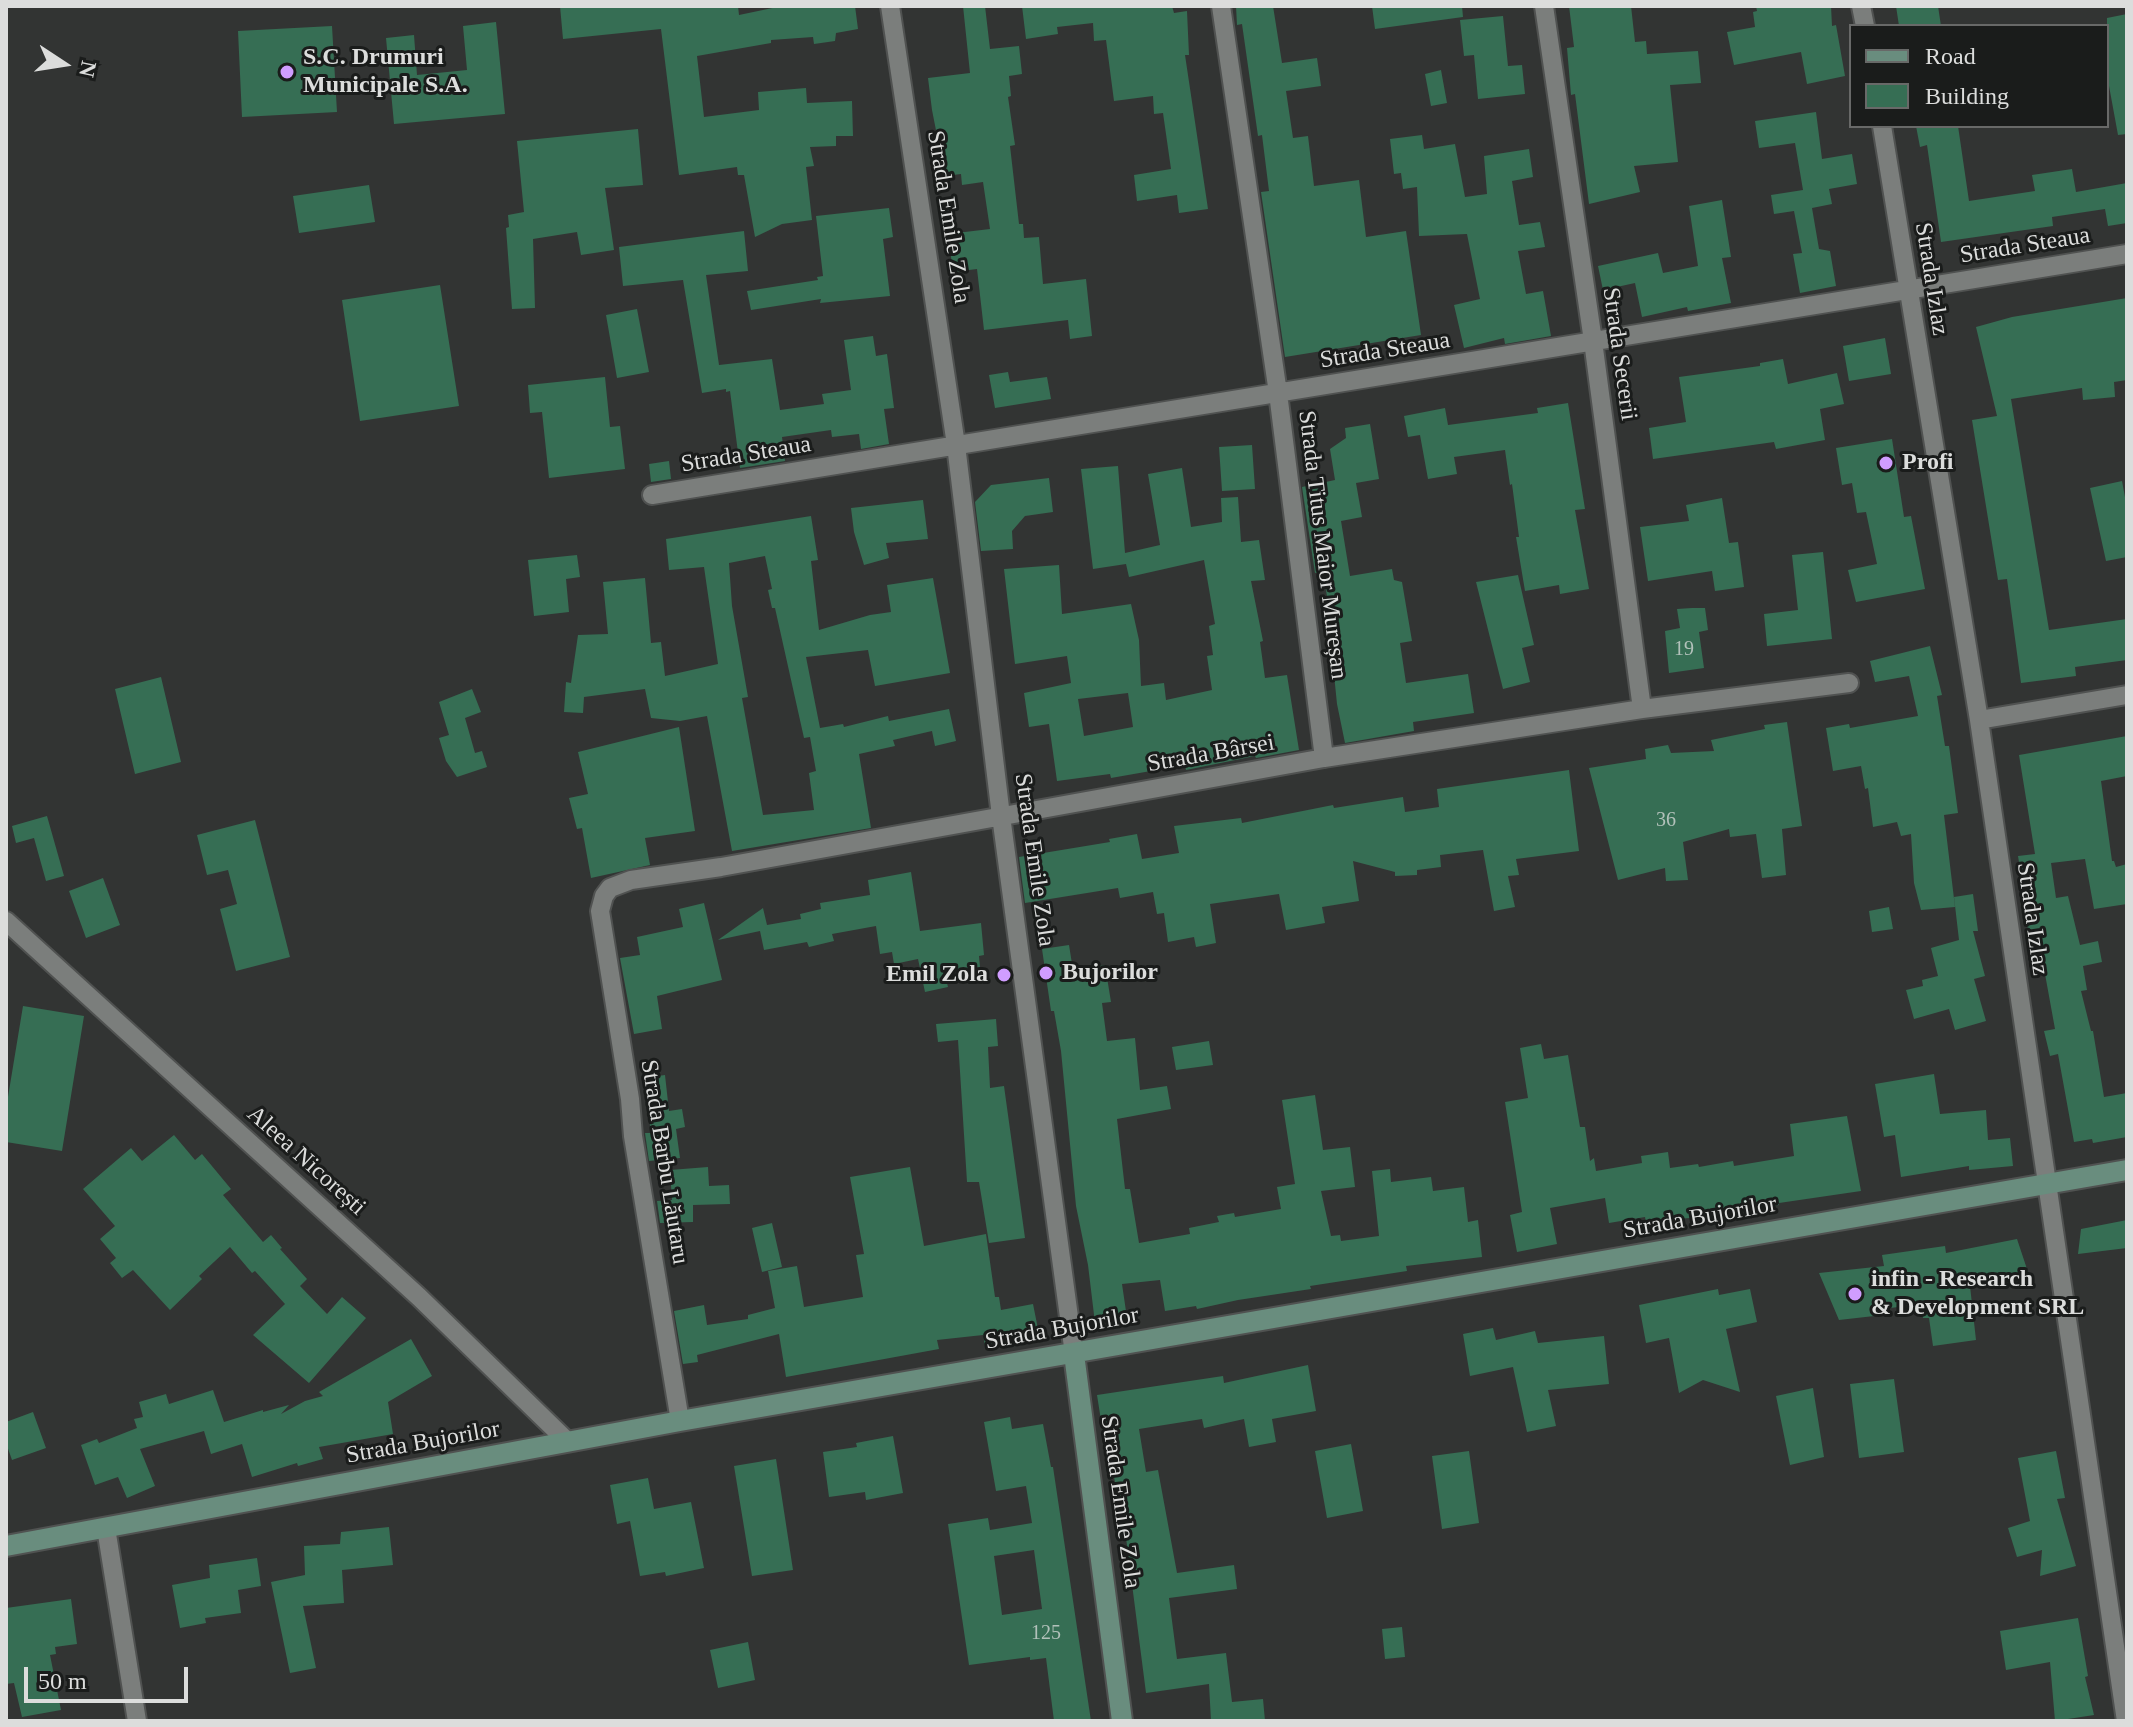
<!DOCTYPE html>
<meta charset="utf-8">
<style>
body{margin:0}
#map{position:relative;width:2133px;height:1727px;overflow:hidden;background:#323433;font-family:"Times New Roman",serif}
canvas{display:block}
.frame{position:absolute;inset:0;border:8px solid #dcdddc;pointer-events:none}
.legend{position:absolute;left:1849px;top:24px;width:260px;height:104px;box-sizing:border-box;background:#1a1c1b;border:2px solid #686968;margin:0;padding:10px 14px;list-style:none;font-size:24px;color:#dcdddc}
.legend li{display:flex;align-items:center;gap:16px;height:40px}
.legend b{width:40px;border:2px solid #686968}
.north{position:absolute;left:24px;top:24px;width:80px;height:80px;-webkit-text-stroke:6px #1a1c1b;paint-order:stroke;rotate:102deg;font-size:22px;font-weight:700;line-height:32px;text-align:center;color:#dcdddc}
.north::after{content:'';display:block;margin:auto;width:28px;height:36px;background:#dcdddc;clip-path:polygon(50% 0,100% 100%,50% 72%,0 100%)}
.scale{position:absolute;left:24px;top:1667px;width:164px;height:36px;box-sizing:border-box;border:4px solid #dcdddc;border-top:0;padding-left:10px;font-size:24px;line-height:28px;white-space:nowrap;color:#dcdddc;-webkit-text-stroke:6px #1a1c1b;paint-order:stroke}
</style>
<div id="map">
<canvas width="2133" height="1727"></canvas>
<div class="frame"></div>
<ul class="legend">
<li><b style="height:10px;background:#698d7e"></b>Road</li>
<li><b style="height:22px;background:#366e54"></b>Building</li>
</ul>
<div class="north">N</div>
<div class="scale">50 m</div>
</div>
<script>
const ctx = document.querySelector('canvas').getContext('2d');
ctx.lineJoin = 'round';
function fill(path, color) { ctx.fillStyle = color; ctx.fill(path, 'evenodd'); }
const poly = rows => new Path2D(rows.map(r => 'M' + r).join(''));
function strokePath(path, color, width, dash) { ctx.strokeStyle = color; ctx.lineWidth = width; ctx.lineCap = dash ? 'butt' : 'round'; ctx.setLineDash(dash || []); ctx.stroke(path); }
function write(font, color, halo, rows, align = 'center') {
  ctx.font = font + ' "Times New Roman",serif'; ctx.lineWidth = 6; ctx.setLineDash([]); ctx.textBaseline = 'middle'; ctx.strokeStyle = halo; ctx.fillStyle = color; for (const [text, x, y, turn = 0] of rows) {
    ctx.save(); ctx.translate(x, y); ctx.rotate((+turn || 0) * Math.PI / 180); ctx.textAlign = isNaN(turn) ? turn : align; if (halo) ctx.strokeText(text, 0, 0); ctx.fillText(text, 0, 0); ctx.restore();
  }
}
const building = poly([
 [560,6,738,6,739,15,782,6,855,6,858,29,836,33,835,41,814,44,813,37,771,40,771,43,697,56,704,117,759,110,758,92,806,88,807,103,852,101,853,136,836,136,836,146,810,147,814,166,806,167,812,220,782,224,755,237,744,175,738,175,737,167,679,175,661,29,563,39],
 [963,6,985,6,990,49,1019,46,1022,74,1009,76,1011,96,1008,97,1015,145,1010,146,1019,224,1023,224,1024,238,1039,237,1043,284,1086,279,1092,336,1070,339,1068,320,984,330,977,269,953,272,948,234,990,229,983,182,962,185,961,174,945,176,932,110,928,78,970,73],
 [1022,6,1172,6,1174,13,1187,11,1189,55,1185,55,1208,209,1179,213,1177,195,1137,201,1134,175,1171,169,1163,113,1154,114,1153,96,1114,101,1106,40,1094,41,1093,23,1057,27,1058,34,1026,39],
 [1236,6,1273,6,1282,63,1317,58,1321,86,1286,91,1293,138,1308,136,1314,186,1359,180,1366,237,1406,231,1421,335,1285,357,1261,192,1269,191,1262,135,1258,136,1242,24,1237,25],
 [1372,6,1462,6,1463,17,1375,29],
 [1569,6,1631,6,1635,42,1646,41,1647,54,1698,51,1701,83,1670,85,1678,162,1634,166,1640,192,1589,204,1575,94,1571,95,1567,48,1574,47],
 [1756,6,1831,6,1832,26,1836,25,1845,76,1807,84,1801,52,1734,65,1727,32,1755,27,1753,12,1757,11],
 [1896,6,1938,6,1941,26,1899,26],
 [2127,14,2127,134,2118,135,2107,75,2107,18],
 [1503,16,1508,66,1522,65,1525,94,1478,99,1474,55,1464,56,1460,20],
 [496,22,505,114,394,124,386,38,414,35,417,75,467,70,463,26],
 [332,26,337,112,242,117,238,31],
 [1441,70,1447,103,1431,106,1425,74],
 [1816,112,1822,159,1852,154,1857,184,1829,189,1832,204,1812,208,1819,249,1830,251,1836,286,1800,293,1793,254,1802,253,1794,211,1774,214,1771,195,1803,190,1795,143,1759,148,1755,121],
 [1916,126,1958,126,1969,201,2035,191,2032,175,2072,169,2076,192,2127,183,2127,223,2108,226,2105,209,2052,217,2053,226,1941,242,1927,145,1920,147],
 [638,129,643,185,605,188,614,250,581,255,577,232,533,239,535,308,512,309,506,228,509,227,508,215,524,212,517,141],
 [1422,135,1424,149,1455,144,1465,197,1487,194,1484,156,1529,149,1533,177,1512,181,1519,225,1540,222,1545,247,1518,251,1526,294,1543,291,1551,336,1505,344,1504,338,1464,348,1454,305,1480,299,1467,234,1419,236,1417,187,1403,189,1401,173,1394,174,1390,139],
 [369,185,375,222,299,233,293,196],
 [1722,200,1731,257,1722,258,1731,303,1688,311,1687,307,1642,317,1635,283,1603,290,1598,266,1658,253,1663,273,1698,266,1689,206],
 [889,208,893,237,883,239,890,296,820,303,821,299,751,310,747,291,818,280,817,277,823,276,816,216],
 [744,231,748,271,706,275,719,365,772,359,780,410,824,404,822,394,851,390,844,340,873,336,876,356,887,354,894,408,884,409,889,444,861,449,859,434,832,437,831,430,782,437,785,461,740,468,730,391,726,392,726,389,702,393,683,280,623,286,619,247],
 [440,285,459,406,360,421,342,300],
 [2127,298,2127,380,2114,382,2115,397,2083,400,2082,388,2011,399,2049,630,2127,619,2127,660,2075,667,2076,676,2021,683,2007,579,1998,580,1972,420,1997,416,1976,327,2012,317],
 [637,309,649,372,617,378,606,315],
 [1885,338,1891,374,1849,381,1843,346],
 [1783,359,1788,384,1837,373,1844,404,1820,409,1825,440,1776,449,1774,442,1653,459,1649,428,1686,422,1679,377,1760,366,1760,363],
 [1008,372,1010,382,1047,377,1051,399,995,408,989,375],
 [605,377,610,427,620,426,625,469,549,478,542,412,530,413,528,385],
 [1568,403,1585,509,1575,510,1589,589,1560,594,1559,585,1525,591,1516,537,1519,537,1512,484,1510,485,1505,450,1454,457,1457,474,1428,479,1420,435,1408,437,1404,416,1445,408,1448,425,1538,413,1537,408],
 [1370,424,1379,479,1356,483,1362,517,1341,521,1350,576,1392,569,1394,580,1402,582,1412,641,1400,643,1406,683,1468,674,1474,713,1413,722,1414,731,1345,743,1337,704,1330,635,1333,635,1323,571,1315,573,1302,487,1335,480,1330,449,1346,438,1345,428],
 [1892,439,1904,517,1911,516,1925,589,1856,602,1848,570,1877,564,1866,512,1857,513,1852,483,1842,485,1836,448],
 [1252,445,1255,489,1222,491,1219,447],
 [669,461,671,479,651,482,649,464],
 [1118,466,1125,553,1160,545,1148,474,1182,468,1191,527,1222,522,1221,498,1238,497,1241,542,1259,540,1265,580,1251,581,1263,641,1260,642,1265,678,1287,675,1299,750,1256,758,1255,756,1186,770,1185,765,1111,778,1110,774,1057,781,1049,724,1029,727,1024,693,1071,683,1067,656,1015,664,1004,569,1059,565,1062,614,1131,604,1139,640,1141,686,1164,683,1166,700,1212,690,1207,656,1213,655,1209,626,1215,624,1204,560,1129,577,1126,564,1093,569,1081,469],
 [1128,693,1133,727,1084,736,1078,699],
 [1049,478,1053,512,1025,516,1012,531,1013,549,981,551,975,502,991,485],
 [2122,481,2127,508,2127,557,2106,561,2090,488],
 [1722,498,1729,543,1738,542,1744,587,1715,591,1712,571,1648,581,1640,527,1689,521,1686,505],
 [923,500,928,539,886,543,889,558,864,565,854,532,851,508],
 [811,516,818,560,811,561,819,630,870,615,891,612,887,585,933,578,950,673,875,686,868,650,806,657,820,728,843,724,844,727,888,716,889,721,949,709,956,741,935,746,932,731,893,740,895,746,859,754,871,828,732,851,707,716,680,721,651,718,645,689,584,697,583,713,564,712,566,682,571,683,578,635,608,634,603,582,645,578,651,643,661,642,665,676,718,664,704,567,669,570,666,539],
 [765,556,772,589,768,590,772,608,775,608,804,738,810,737,816,771,809,773,814,810,763,815,742,698,748,697,732,606,729,563],
 [1823,552,1832,639,1767,646,1764,614,1798,610,1792,555],
 [577,555,580,577,566,579,569,612,534,616,528,560],
 [1518,575,1534,645,1522,648,1530,682,1503,689,1476,582],
 [1692,608,1705,608,1708,630,1699,632,1704,668,1669,673,1665,631,1680,628,1677,609],
 [1930,646,1942,695,1937,696,1945,746,1949,746,1958,813,1944,815,1955,907,1921,910,1914,883,1911,834,1901,836,1897,822,1873,827,1868,788,1865,789,1861,766,1833,771,1826,728,1849,724,1850,728,1918,716,1909,676,1875,682,1870,661],
 [161,677,181,762,135,774,115,689],
 [472,689,481,712,465,718,475,753,482,751,487,767,457,777,446,761,439,738,449,735,439,702],
 [1787,722,1802,826,1782,829,1786,875,1762,878,1756,834,1730,837,1729,829,1683,842,1688,880,1666,881,1665,868,1618,880,1589,768,1646,759,1645,749,1668,745,1671,753,1714,751,1711,740,1765,729,1764,725],
 [679,727,695,831,645,838,650,865,591,878,582,828,577,829,569,798,588,794,578,752],
 [2127,736,2127,776,2101,781,2112,861,2114,861,2116,867,2127,864,2127,904,2094,909,2085,859,2051,863,2056,898,2068,896,2080,945,2098,941,2102,962,2083,966,2087,990,2081,991,2091,1031,2093,1031,2104,1097,2127,1093,2127,1137,2093,1143,2092,1139,2074,1142,2058,1054,2050,1056,2044,1031,2055,1029,2039,941,2031,943,2023,907,2026,906,2018,856,2035,854,2019,755],
 [1569,770,1579,851,1516,859,1519,875,1508,876,1515,907,1494,911,1483,850,1440,855,1441,867,1417,870,1417,875,1395,876,1395,872,1353,861,1359,901,1322,907,1325,923,1286,930,1279,894,1210,904,1216,943,1196,947,1194,937,1168,942,1164,913,1157,914,1153,892,1120,898,1118,888,1025,903,1019,857,1110,842,1109,839,1137,834,1142,859,1179,853,1174,826,1241,818,1242,823,1333,805,1334,808,1403,797,1405,812,1439,807,1437,789],
 [47,816,64,876,46,881,34,838,16,843,12,826],
 [255,820,290,957,236,971,220,909,237,904,228,870,207,875,197,835],
 [911,872,920,931,981,923,984,955,979,956,980,967,944,971,948,987,925,992,918,959,894,964,892,952,880,954,876,926,832,934,834,941,809,947,807,942,764,950,760,931,718,940,763,908,767,925,801,919,800,914,821,909,820,903,870,895,868,880],
 [103,878,120,925,86,938,69,891],
 [1973,894,1978,931,1973,931,1985,976,1974,979,1986,1021,1955,1030,1949,1009,1914,1019,1906,990,1923,986,1922,980,1938,976,1931,948,1959,940,1954,897],
 [704,903,722,980,657,996,662,1029,634,1034,620,958,640,955,637,937,683,927,679,909],
 [1889,907,1893,929,1872,932,1869,911],
 [1069,945,1073,970,1105,965,1111,1002,1102,1003,1107,1041,1135,1038,1140,1090,1167,1086,1171,1109,1117,1119,1125,1189,1130,1189,1139,1243,1190,1234,1189,1228,1219,1222,1217,1216,1234,1213,1235,1217,1281,1209,1277,1187,1295,1184,1282,1100,1315,1095,1323,1150,1350,1147,1355,1187,1321,1191,1331,1236,1340,1235,1341,1241,1379,1236,1372,1171,1390,1169,1391,1182,1431,1177,1433,1191,1464,1187,1468,1222,1478,1220,1482,1257,1406,1266,1407,1271,1310,1286,1311,1289,1238,1300,1197,1309,1196,1306,1165,1311,1160,1280,1122,1284,1127,1318,1095,1323,1088,1265,1076,1206,1061,1051,1054,1011,1051,1011,1042,949],
 [23,1006,84,1016,62,1151,6,1142,6,1109],
 [996,1019,998,1046,988,1047,990,1088,1004,1086,1025,1238,989,1243,979,1182,967,1182,958,1040,938,1042,936,1024],
 [1209,1041,1213,1065,1176,1070,1172,1047],
 [1541,1044,1544,1059,1568,1055,1580,1127,1585,1127,1590,1161,1594,1158,1596,1171,1642,1163,1641,1156,1668,1152,1670,1168,1698,1164,1699,1167,1733,1161,1734,1166,1794,1156,1790,1124,1847,1116,1861,1191,1779,1203,1779,1205,1713,1216,1678,1219,1679,1225,1647,1230,1645,1217,1609,1223,1605,1198,1550,1208,1557,1244,1517,1252,1510,1215,1522,1212,1505,1102,1528,1098,1520,1048],
 [1934,1074,1940,1114,1986,1110,1988,1140,2010,1138,2013,1166,1969,1170,1969,1166,1901,1177,1895,1135,1884,1137,1875,1084],
 [665,1075,669,1111,682,1109,685,1127,676,1129,680,1158,649,1161,645,1133,651,1133,644,1078],
 [174,1135,195,1160,202,1154,231,1189,223,1195,263,1242,271,1235,282,1248,280,1249,307,1279,300,1286,327,1314,342,1297,366,1318,309,1383,253,1335,285,1304,255,1271,252,1273,230,1247,199,1276,202,1279,170,1310,133,1270,122,1278,110,1263,116,1258,100,1239,115,1226,83,1189,131,1148,142,1161],
 [708,1167,709,1186,729,1185,730,1204,693,1205,693,1222,660,1223,657,1201,672,1200,670,1170],
 [910,1167,924,1246,986,1234,995,1297,999,1297,1001,1310,1033,1304,1039,1334,985,1346,983,1335,937,1340,939,1349,786,1377,779,1334,697,1355,698,1362,683,1364,674,1311,704,1305,707,1325,748,1319,748,1315,775,1308,768,1271,797,1266,804,1307,863,1297,856,1255,864,1254,850,1177],
 [2127,1220,2127,1248,2078,1254,2081,1229],
 [772,1223,782,1267,762,1272,752,1228],
 [2017,1239,2030,1278,1970,1286,1976,1340,1933,1346,1929,1318,1923,1318,1921,1304,1883,1309,1883,1315,1839,1320,1819,1273,1884,1266,1882,1255,1945,1246,1946,1253],
 [1718,1289,1719,1295,1750,1289,1757,1322,1726,1329,1740,1392,1703,1380,1679,1393,1669,1338,1646,1343,1639,1305],
 [1493,1328,1496,1340,1535,1331,1538,1343,1604,1336,1609,1384,1548,1390,1556,1426,1527,1432,1513,1367,1470,1376,1463,1334],
 [411,1339,432,1376,388,1402,393,1434,319,1447,323,1459,298,1466,297,1463,252,1477,242,1444,211,1454,204,1431,140,1449,155,1486,127,1498,118,1477,95,1485,81,1445,97,1439,99,1443,137,1428,134,1419,143,1417,139,1402,166,1394,169,1404,213,1390,224,1422,263,1410,263,1412,289,1405,281,1414,305,1401,323,1396,319,1392],
 [1308,1365,1316,1411,1272,1419,1276,1442,1249,1447,1244,1419,1204,1428,1202,1419,1139,1429,1146,1472,1158,1470,1177,1573,1234,1565,1237,1589,1169,1598,1177,1659,1226,1653,1232,1702,1263,1699,1265,1721,1211,1721,1209,1684,1146,1693,1124,1522,1122,1523,1112,1465,1108,1465,1097,1395,1223,1376,1224,1383],
 [1894,1379,1904,1452,1859,1458,1850,1384],
 [1813,1388,1824,1457,1790,1465,1776,1396],
 [33,1412,46,1448,12,1460,6,1443,6,1422],
 [1010,1417,1012,1429,1043,1424,1051,1467,1053,1467,1091,1721,1054,1721,1046,1658,1030,1660,1030,1657,969,1665,948,1524,988,1518,990,1530,1032,1523,1026,1486,996,1491,984,1422],
 [1034,1550,1042,1609,1002,1615,994,1556],
 [893,1436,903,1493,866,1500,865,1492,829,1497,823,1452,857,1447,856,1443],
 [1351,1444,1363,1511,1327,1518,1315,1451],
 [1469,1451,1479,1523,1442,1529,1432,1456],
 [2056,1451,2065,1498,2057,1499,2076,1566,2040,1576,2042,1550,2017,1557,2008,1528,2030,1521,2018,1458],
 [776,1459,793,1570,752,1576,734,1466],
 [648,1478,654,1509,691,1502,704,1568,666,1576,665,1572,640,1576,630,1521,617,1524,610,1485],
 [389,1527,393,1565,342,1570,344,1603,303,1606,316,1668,290,1673,271,1582,305,1575,304,1546,340,1544,341,1532],
 [257,1558,261,1586,238,1590,241,1613,205,1618,206,1623,180,1628,172,1585,210,1578,209,1565],
 [71,1599,77,1644,55,1647,56,1654,50,1655,61,1710,22,1717,14,1683,6,1684,6,1608],
 [2078,1618,2088,1676,2085,1677,2094,1715,2055,1721,2050,1662,2006,1670,2000,1631],
 [1402,1627,1405,1657,1385,1659,1382,1629],
 [748,1642,755,1680,718,1688,710,1650]
]);
const street = poly([
 [890,6,956,445,1001,816,1074,1354],
 [1221,6,1278,393,1324,758],
 [1544,6,1593,341,1642,709],
 [1861,6,1865,26],
 [1882,126,1979,720,2126,1721],
 [652,495,2127,254],
 [1979,720,2127,695],
 [6,921,419,1297,568,1442],
 [680,1421,633,1136,630,1099,600,911,604,896,610,888,631,880,721,867,1324,758,1642,709,1849,683],
 [106,1528,137,1721]
]);
const secondary = poly([
 [1074,1354,1122,1721],
 [6,1546,680,1421,2127,1170]
]);
const markers = [
 [287,72,8,"#d09dff"],
 [1886,463,8,"#d09dff"],
 [1046,973,8,"#d09dff"],
 [1004,975,8,"#d09dff"],
 [1855,1294,8,"#d09dff"]
];
const numberNames = [
 ["19",1684,650],
 ["36",1666,821],
 ["125",1046,1634]
];
const poiNames = [
 ["S.C. Drumuri",303,58],
 ["Municipale S.A.",303,86],
 ["Profi",1902,463],
 ["Bujorilor",1062,973],
 ["Emil Zola",988,975,"right"],
 ["infin - Research",1871,1280],
 ["& Development SRL",1871,1308]
];
const streetNames = [
 ["Strada Emile Zola",948,217,81],
 ["Strada Steaua",2025,246,-9],
 ["Strada Izlaz",1931,279,81],
 ["Strada Steaua",1385,351,-9],
 ["Strada Secerii",1619,354,82],
 ["Strada Steaua",746,455,-9],
 ["Strada Titus Maior Mureșan",1322,545,83],
 ["Strada Bârsei",1211,754,-10],
 ["Strada Emile Zola",1034,860,82],
 ["Strada Izlaz",2032,919,82],
 ["Aleea Nicorești",306,1161,42],
 ["Strada Barbu Lăutaru",664,1162,81],
 ["Strada Bujorilor",1700,1218,-10],
 ["Strada Bujorilor",1062,1329,-10],
 ["Strada Bujorilor",423,1443,-10],
 ["Strada Emile Zola",1120,1502,82]
];
fill(building, '#366e54');
strokePath(street, '#505251', 22);
strokePath(secondary, '#505251', 24);
strokePath(street, '#7b7e7c', 18);
strokePath(secondary, '#698d7e', 20);
for (const [x, y, r, color] of markers) { const dot = new Path2D(); dot.arc(x, y, r, 0, 2 * Math.PI); ctx.fillStyle = color; ctx.fill(dot); strokePath(dot, '#1a1c1b', 3); }
write('20px', '#b2c1ba', null, numberNames);
write('bold 24px', '#dcdddc', '#1a1c1b', poiNames, 'left');
write('24px', '#dcdddc', '#1a1c1b', streetNames);
</script>
